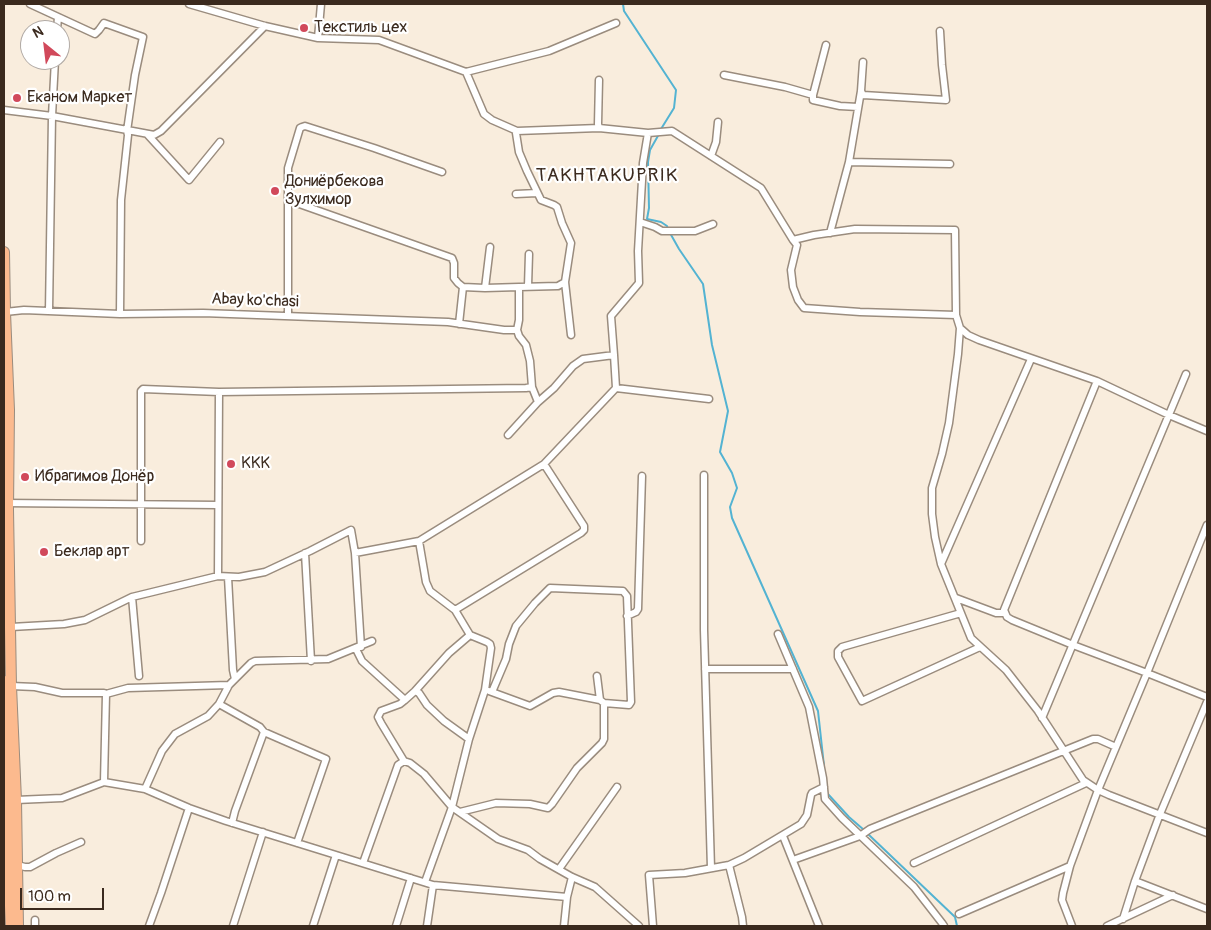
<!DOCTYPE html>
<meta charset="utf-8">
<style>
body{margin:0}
#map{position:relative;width:1211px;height:930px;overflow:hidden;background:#f9eddd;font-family:Pangolin,sans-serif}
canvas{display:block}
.frame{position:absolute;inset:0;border:5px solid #3b2a1e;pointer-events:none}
.north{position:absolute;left:20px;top:20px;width:50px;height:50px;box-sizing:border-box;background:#fff;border:1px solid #b1aaa5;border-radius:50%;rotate:331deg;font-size:14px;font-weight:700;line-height:20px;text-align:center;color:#3b2a1e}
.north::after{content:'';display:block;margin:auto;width:18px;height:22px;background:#d1495b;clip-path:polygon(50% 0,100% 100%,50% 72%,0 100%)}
.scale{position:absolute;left:20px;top:888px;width:84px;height:22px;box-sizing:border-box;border:2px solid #3b2a1e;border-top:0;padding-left:6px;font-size:15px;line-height:18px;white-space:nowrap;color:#3b2a1e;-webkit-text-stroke:4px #fff;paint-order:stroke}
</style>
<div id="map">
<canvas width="1211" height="930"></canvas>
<div class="frame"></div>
<div class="north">N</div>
<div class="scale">100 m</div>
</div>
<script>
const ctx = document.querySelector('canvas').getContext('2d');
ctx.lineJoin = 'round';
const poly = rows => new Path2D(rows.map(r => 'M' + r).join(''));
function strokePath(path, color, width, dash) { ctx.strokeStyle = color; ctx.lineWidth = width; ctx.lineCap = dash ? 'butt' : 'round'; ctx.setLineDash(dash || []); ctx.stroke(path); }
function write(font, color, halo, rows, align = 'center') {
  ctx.font = font + ' Pangolin,sans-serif'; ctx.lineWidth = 4.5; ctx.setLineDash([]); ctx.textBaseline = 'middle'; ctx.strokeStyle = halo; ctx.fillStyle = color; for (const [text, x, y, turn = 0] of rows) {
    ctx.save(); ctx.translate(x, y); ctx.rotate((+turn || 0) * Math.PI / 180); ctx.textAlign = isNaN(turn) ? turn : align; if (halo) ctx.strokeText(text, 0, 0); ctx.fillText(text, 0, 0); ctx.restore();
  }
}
const stream = poly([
 [623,4,624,11,676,90,674,108,661,129],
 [659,134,650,150,648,162,649,208,647,219,661,222,667,226,668,229],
 [670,233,679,249,703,284,712,345,728,411,720,452,732,473,737,488,730,507,732,518,818,711,824,766],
 [827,793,849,817,864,830],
 [868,834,955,917,957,926]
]);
const street = poly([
 [30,4,95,34,99,30,104,23,143,37,135,75,127,131,128,135,121,200,120,314],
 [189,4,265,26,318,38,379,40,466,72,484,114,492,120,517,131,599,128,648,133,672,131,761,188,793,240,814,235,855,229,955,230,956,315,960,328,958,354,949,423,942,454,932,488,932,514,935,537,941,564,971,638,1006,670,1038,711,1083,780,1098,790,1109,795,1207,833],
 [57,30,58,17],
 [318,38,321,4],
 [826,45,813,95,813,100,840,106,858,107],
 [466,72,549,51,616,23],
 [724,75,785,87,813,95],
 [861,91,863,95,946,100,942,65,940,31],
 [4,110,52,116,154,135,161,131,265,26],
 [599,128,598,124,599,80],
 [517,131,516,133,519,152,527,171,541,200,554,205,557,207,562,223,571,243,565,282,571,335],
 [147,134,189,180,220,142],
 [711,156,716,142,718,122],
 [849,162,950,164],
 [516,194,537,193],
 [288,200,452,258,454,263,454,278,458,283,463,287,485,288,519,287],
 [640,222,655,227,662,231,695,231,713,224],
 [830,233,849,162,861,91,863,62],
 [793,240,797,245,791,270,793,287,798,300,804,308,860,312,956,315],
 [528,286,529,254],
 [485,288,490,247],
 [49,311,52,116,55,60],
 [5,312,24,310,120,314,203,313,448,322,504,330,517,330,519,336,526,345,530,361,532,387,526,388,219,392,143,389,141,391,141,541],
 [288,316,288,168,300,128,302,127,305,126,374,148,442,172],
 [459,324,463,287],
 [960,328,968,335,979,340,1097,381],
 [517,330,519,320,519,287,558,286,565,282],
 [532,387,538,402],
 [616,388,614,355,611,316,639,283,638,251,643,163,648,133],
 [1207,431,1169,415,1097,381,1004,610,1007,617,1012,620,1073,645,1147,673,1207,697],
 [508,435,538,402,554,388,573,366,583,359,614,355],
 [704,475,704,630,711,868],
 [4,503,218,505],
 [419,541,426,582,430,591,455,610,470,635,487,642,490,644,491,648,485,690,469,739,452,807,425,882],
 [305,553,311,661],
 [355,553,361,647],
 [941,564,1031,359],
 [218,576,219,392],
 [228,577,233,670,235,679],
 [132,597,139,676],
 [956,598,996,613,1005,613],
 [455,610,581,533,584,530,584,526,544,464],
 [961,613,842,647,838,651,838,657,862,701,980,647],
 [627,616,636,612,638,609,642,476],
 [11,627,64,624,85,620,132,597,218,576,239,577,265,572,310,551,351,530,355,553,419,541,544,464,616,388,709,399],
 [778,634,809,707,823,778,825,799,842,818,914,887,942,923,944,926],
 [470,635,449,653,415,691,405,700,400,704,381,711,378,717,381,723,404,761,410,763,424,774,452,807,498,839,528,850,540,859,572,877,595,887,639,926],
 [356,649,362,661,405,700],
 [705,669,793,669],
 [11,686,35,687,62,693,104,693,106,694,104,782],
 [415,691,419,693,427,705,444,721,469,739],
 [489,691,530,706,553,693,559,692,600,700],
 [492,692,506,659,509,644,516,626,535,603,550,588,623,591,627,596,631,702,629,705,604,703],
 [106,694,128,688,229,685],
 [219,704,260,727,264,732],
 [1042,718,1186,374],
 [145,789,162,751,175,734,208,716,219,704,229,685,251,663,255,661,328,659,372,641],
 [16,800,62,798,104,782,145,789,189,808,226,821,433,885,567,897],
 [460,812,496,803,530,804,548,808,552,804,577,768,602,743,604,739,604,703,600,700,597,676],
 [232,823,235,811,264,732,326,759,297,843],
 [783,836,819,926],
 [793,860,860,836,870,829,1093,739,1098,739,1116,747],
 [363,863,398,765,404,761],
 [914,863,1086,783],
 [17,865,25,867,30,867,56,853,81,842],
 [729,865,742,917,743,926],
 [559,869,617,787],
 [1135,881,1207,909],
 [959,914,1070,866],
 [1123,919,1135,881,1160,814,1207,702],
 [35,920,35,926],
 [149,926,161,893,189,808],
 [233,926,263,832],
 [313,926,336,855],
 [396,926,411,878],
 [427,926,433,885],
 [564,926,567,897,572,877],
 [653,926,649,875,685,873,729,865,744,858,801,824,807,815,811,795,812,793,824,787],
 [1072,926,1062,900,1063,893,1070,866,1098,790,1147,673,1207,525],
 [1107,926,1173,895]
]);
const primary = poly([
 [4,252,5,312,9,410,8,509,11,686,16,800,18,926],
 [4,681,8,865,11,926]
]);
const markers = [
 [304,28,5,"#d1495b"],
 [17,98,5,"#d1495b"],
 [275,191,5,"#d1495b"],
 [231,464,5,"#d1495b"],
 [25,477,5,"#d1495b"],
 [44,552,5,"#d1495b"]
];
const poiNames = [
 ["Текстиль цех",314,28],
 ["Еканом Маркет",27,98],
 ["Дониёрбекова",285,182],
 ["Зулхимор",285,200],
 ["KKK",241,464],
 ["Ибрагимов Донёр",35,477],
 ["Беклар арт",54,552]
];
const streetNames = [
 ["Abay ko'chasi",255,301,2]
];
const quarterNames = [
 ["TAKHTAKUPRIK",607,176]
];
strokePath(stream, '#53b3d2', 2);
strokePath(street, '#9a8c7e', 9);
strokePath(primary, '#9a8c7e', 12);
strokePath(street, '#fff', 6);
strokePath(primary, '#fcba8e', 10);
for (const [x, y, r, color] of markers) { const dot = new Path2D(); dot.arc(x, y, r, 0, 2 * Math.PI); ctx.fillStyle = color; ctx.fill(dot); strokePath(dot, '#fff', 2); }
write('16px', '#3b2a1e', '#fff', poiNames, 'left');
write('16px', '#3b2a1e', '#fff', streetNames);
ctx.letterSpacing = '1px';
write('19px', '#3b2a1e', '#fff', quarterNames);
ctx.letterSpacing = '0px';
</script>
